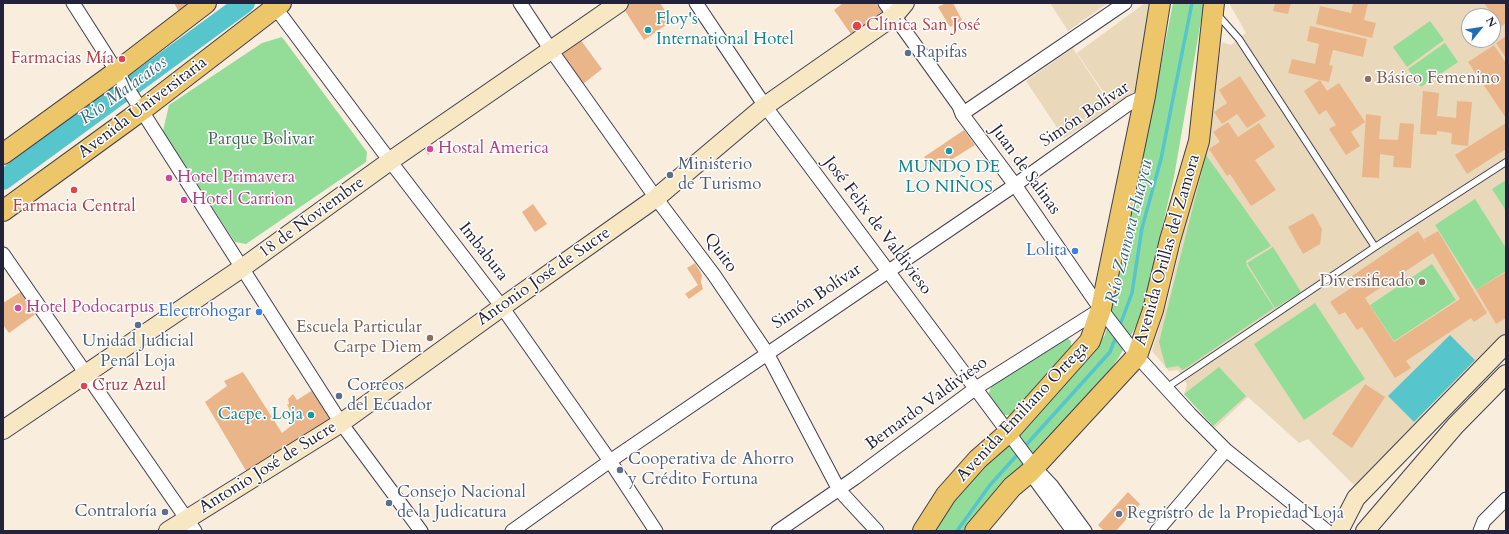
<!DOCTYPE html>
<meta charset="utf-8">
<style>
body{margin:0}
#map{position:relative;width:1509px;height:534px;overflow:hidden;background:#f9edde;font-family:Cardo,serif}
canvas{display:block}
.frame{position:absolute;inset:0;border:4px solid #22223b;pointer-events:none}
.north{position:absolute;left:1461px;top:8px;width:40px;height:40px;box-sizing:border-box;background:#fff;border:1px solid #a7a7b1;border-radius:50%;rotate:60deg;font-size:11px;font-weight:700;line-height:16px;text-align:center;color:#22223b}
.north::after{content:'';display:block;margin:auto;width:14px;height:18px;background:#1f6fb2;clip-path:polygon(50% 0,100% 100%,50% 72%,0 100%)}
</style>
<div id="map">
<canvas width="1509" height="534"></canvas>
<div class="frame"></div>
<div class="north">N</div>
</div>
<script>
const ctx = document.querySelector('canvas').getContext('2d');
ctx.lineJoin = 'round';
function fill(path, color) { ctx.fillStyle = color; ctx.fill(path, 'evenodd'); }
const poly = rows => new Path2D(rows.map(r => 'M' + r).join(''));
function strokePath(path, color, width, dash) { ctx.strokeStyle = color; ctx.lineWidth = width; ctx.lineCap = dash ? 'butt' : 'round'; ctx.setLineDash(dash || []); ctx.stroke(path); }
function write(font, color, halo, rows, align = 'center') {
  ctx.font = font + ' Cardo,serif'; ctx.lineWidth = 3; ctx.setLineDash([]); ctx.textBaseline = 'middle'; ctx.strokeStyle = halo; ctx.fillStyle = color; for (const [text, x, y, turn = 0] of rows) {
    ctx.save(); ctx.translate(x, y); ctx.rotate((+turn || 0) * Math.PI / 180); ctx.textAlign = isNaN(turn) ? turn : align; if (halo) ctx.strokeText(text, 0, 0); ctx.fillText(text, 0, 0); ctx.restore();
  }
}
const built = poly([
 [1050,3,1108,3,1068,31],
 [1145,3,1151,3,1137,90,1113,106,1077,53],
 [1229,3,1506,3,1506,352,1364,495,1308,439,1299,443,1248,397,1215,428,1184,394,1187,384,1178,370,1169,371,1152,351,1170,292,1204,140,1222,42,1231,45,1246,33],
 [1469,16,1493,16,1493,40,1469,40],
 [1073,48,1113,109,1064,138,1026,81]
]);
const green = poly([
 [1173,3,1204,3,1174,177,1141,317,1119,357,1096,390,1041,444,981,510,967,531,935,531,969,479,1079,367,1105,335,1134,203],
 [1430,21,1444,40,1407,67,1393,47],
 [282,37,367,152,366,162,246,244,235,242,163,131,169,105,262,43],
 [1445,43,1458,62,1421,87,1408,69],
 [1206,155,1271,246,1246,261,1247,266,1274,308,1183,370,1178,366,1166,368,1159,342],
 [1506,180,1506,211,1492,189],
 [1475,199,1506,248,1506,271,1476,290,1435,225],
 [1273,247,1301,292,1275,308,1247,263],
 [1432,264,1456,300,1394,341,1370,305],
 [1315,303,1365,379,1304,420,1254,344],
 [1067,338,1071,341,1071,350,1013,415,1003,415,988,395,992,385],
 [1219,367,1246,396,1213,426,1184,394]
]);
const water = poly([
 [1450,335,1475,360,1414,422,1388,396]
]);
const stream = poly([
 [1119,328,1132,293,1142,228,1161,159,1192,3],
 [957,531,990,485,1110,352,1117,334]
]);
const river = poly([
 [3,180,245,3]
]);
const building = poly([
 [174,3,195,3,180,14],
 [627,3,660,3,672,21,644,40,622,6],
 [843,3,876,3,884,15,853,37,834,10],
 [946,3,953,3,962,20,950,27,938,7],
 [1275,3,1291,3,1288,14,1273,11],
 [1353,3,1368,3,1364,20,1376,23,1372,38,1316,24,1320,6,1351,13],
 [1484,3,1506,3,1506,23,1501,27],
 [1310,26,1367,39,1363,57,1333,50,1329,65,1333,66,1329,82,1288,73,1292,59,1315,64,1319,44,1307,41],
 [1506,36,1506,58,1496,43],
 [580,39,602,69,583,84,560,52],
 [1494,45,1506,63,1506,118,1468,62],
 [1240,76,1266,116,1247,128,1237,114,1222,124,1214,112,1227,103,1219,90],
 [1320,80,1327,91,1339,83,1365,122,1351,132,1360,146,1346,155,1329,129,1336,125,1326,110,1319,115,1304,91],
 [1423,91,1439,93,1437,116,1456,118,1457,101,1472,102,1468,146,1451,144,1452,133,1437,131,1437,135,1420,134],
 [1366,114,1381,116,1379,139,1398,140,1400,123,1414,124,1411,168,1393,167,1394,156,1380,154,1379,178,1362,177],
 [1228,122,1238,137,1259,123,1275,147,1255,160,1276,190,1251,206,1230,174,1227,176,1209,149,1220,142,1213,132],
 [1506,123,1506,149,1467,174,1455,155],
 [964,130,975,145,933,171,924,157],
 [431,143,435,151,428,155,424,148],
 [533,204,547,224,535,232,522,212],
 [1313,213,1322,229,1320,244,1303,254,1288,227],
 [1418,231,1426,243,1424,239,1438,231,1487,313,1474,322,1471,318,1406,361,1411,368,1395,378,1362,327,1357,330,1345,312,1339,315,1330,302,1357,284,1352,276],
 [1433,253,1460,299,1394,342,1365,298],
 [695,263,702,275,701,282,703,289,689,299,685,294,698,285,687,268],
 [1506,272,1506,318,1496,324,1476,290],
 [22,291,37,313,9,333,3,325,3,303],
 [243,372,282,433,292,425,290,421,293,418,287,404,289,404,288,399,293,394,297,400,316,388,334,419,248,474,205,402,227,386,224,381],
 [1365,384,1385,397,1352,448,1332,434],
 [1128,492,1140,504,1116,531,1104,531,1098,525]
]);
const lane = poly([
 [1217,14,1239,39,1375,247],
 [1166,388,1375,247,1506,162]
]);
const street = poly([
 [73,3,341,423,421,531],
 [272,3,390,161,502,307,610,461,656,531],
 [520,3,551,50,656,198,714,275,767,353,839,490,877,531],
 [696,3,765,106,1034,467,1052,486,1085,531],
 [885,3,959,106,962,114,1015,185,1095,301,1137,356,1190,414,1226,450,1327,531],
 [962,114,1125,3],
 [3,254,195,531],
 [1031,474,1073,531],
 [512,531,610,461,1015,185,1130,103,1145,96],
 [778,531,855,478,976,388,1101,309],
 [1157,531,1226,450],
 [1480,531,1484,521,1506,499]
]);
const secondary = poly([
 [3,430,242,268,390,161,619,3],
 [168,531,341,423,502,307,656,198,765,106,894,16,905,3],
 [1339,531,1356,498,1506,344],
 [1365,531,1455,426,1506,374]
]);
const primary = poly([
 [3,154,116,72,206,3],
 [3,211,142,110,281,3],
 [923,531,946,495,978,459,1009,432,1090,341,1101,309,1145,96,1160,3],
 [975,531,1012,487,1030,472,1137,356,1153,310,1170,240,1199,141,1214,3]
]);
const markers = [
 [857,26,5,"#e0444e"],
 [648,30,4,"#0f9aa8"],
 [908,53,4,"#5c6f8a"],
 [122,59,4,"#e0444e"],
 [1368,79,4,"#8d6e63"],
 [430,149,4,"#d1479c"],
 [949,151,4,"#0f9aa8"],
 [670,175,4,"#5c6f8a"],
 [169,178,4,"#d1479c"],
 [74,190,4,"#e0444e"],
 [184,200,4,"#d1479c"],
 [1075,251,4,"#3f7fe0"],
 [1422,282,4,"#8d6e63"],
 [18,308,4,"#d1479c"],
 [259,312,4,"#3f7fe0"],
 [138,325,4,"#5c6f8a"],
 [430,338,4,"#8d6e63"],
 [84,386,4,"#e0444e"],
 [339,396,4,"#5c6f8a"],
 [311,415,4,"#0f9aa8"],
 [620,470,4,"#5c6f8a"],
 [389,503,4,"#5c6f8a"],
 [165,512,4,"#5c6f8a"],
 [1119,514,4,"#5c6f8a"]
];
const cultureNames = [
 ["Floy's",656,20],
 ["International Hotel",656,40],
 ["MUNDO DE",949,168,"center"],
 ["LO NIÑOS",949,188,"center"],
 ["Cacpe. Loja",303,415,"right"]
];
const healthNames = [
 ["Clínica San José",866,26],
 ["Farmacias Mía",114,59,"right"],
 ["Farmacia Central",74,207,"center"],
 ["Cruz Azul",92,386]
];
const serviceNames = [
 ["Rapifas",916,53],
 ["Ministerio",678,165],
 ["de Turismo",678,185],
 ["Unidad Judicial",138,342,"center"],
 ["Penal Loja",138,362,"center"],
 ["Correos",347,386],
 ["del Ecuador",347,406],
 ["Cooperativa de Ahorro",628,460],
 ["y Crédito Fortuna",628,480],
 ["Consejo Nacional",397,493],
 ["de la Judicatura",397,513],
 ["Contraloría",157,512,"right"],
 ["Regristro de la Propiedad Loja",1127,514]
];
const educationNames = [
 ["Básico Femenino",1376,79,"left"],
 ["Diversificado",1414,282],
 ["Escuela Particular",422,328],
 ["Carpe Diem",422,348]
];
const streetNames = [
 ["Avenida Universitaria",143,108,-37],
 ["Simón Bolívar",1085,115,-34],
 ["Juan de Salinas",1025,170,54],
 ["18 de Noviembre",312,218,-36],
 ["José Felix de Valdivieso",877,226,53],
 ["Avenida Orillas del Zamora",1168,250,-74],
 ["Imbabura",483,252,52],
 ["Quito",720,253,54],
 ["Antonio José de Sucre",544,277,-35],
 ["Simón Bolívar",817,297,-34],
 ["Bernardo Valdivieso",927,404,-36],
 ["Avenida Emiliano Ortega",1023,412,-47],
 ["Antonio José de Sucre",268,468,-32]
];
const parkNames = [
 ["Parque Bolivar",261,140]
];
const hotelNames = [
 ["Hostal America",438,149],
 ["Hotel Primavera",177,178],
 ["Hotel Carrion",192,200],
 ["Hotel Podocarpus",26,308]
];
const shopNames = [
 ["Lolita",1067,251],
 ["Electrohogar",251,312]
];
const waterNames = [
 ["Rio Malacatos",124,91,-36],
 ["Río Zamora Huaycu",1130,232,-76]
];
fill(built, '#ead8ba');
fill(green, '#93dd99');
fill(water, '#57c5cc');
strokePath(stream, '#57c5cc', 3.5);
strokePath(river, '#57c5cc', 20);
fill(building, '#ebb58a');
strokePath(lane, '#424053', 8);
strokePath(street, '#424053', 15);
strokePath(secondary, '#424053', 20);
strokePath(primary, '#424053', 22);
strokePath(lane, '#fff', 6);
strokePath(street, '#fff', 13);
strokePath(secondary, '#f7e8c3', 18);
strokePath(primary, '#ecc669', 20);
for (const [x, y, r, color] of markers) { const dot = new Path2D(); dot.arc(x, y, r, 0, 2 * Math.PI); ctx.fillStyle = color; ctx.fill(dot); strokePath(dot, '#fff', 1.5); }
write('17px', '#0d838f', '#fff', cultureNames, 'left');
write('17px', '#be3a42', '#fff', healthNames, 'left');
write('17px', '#4e5e75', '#fff', serviceNames, 'left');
write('17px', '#785e54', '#fff', educationNames, 'right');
write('17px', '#22223b', '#fff', streetNames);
write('17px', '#4a635c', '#fff', parkNames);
write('17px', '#b23c85', '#fff', hotelNames, 'left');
write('17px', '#366cbe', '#fff', shopNames, 'right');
write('italic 18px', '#376375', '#fff', waterNames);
</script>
